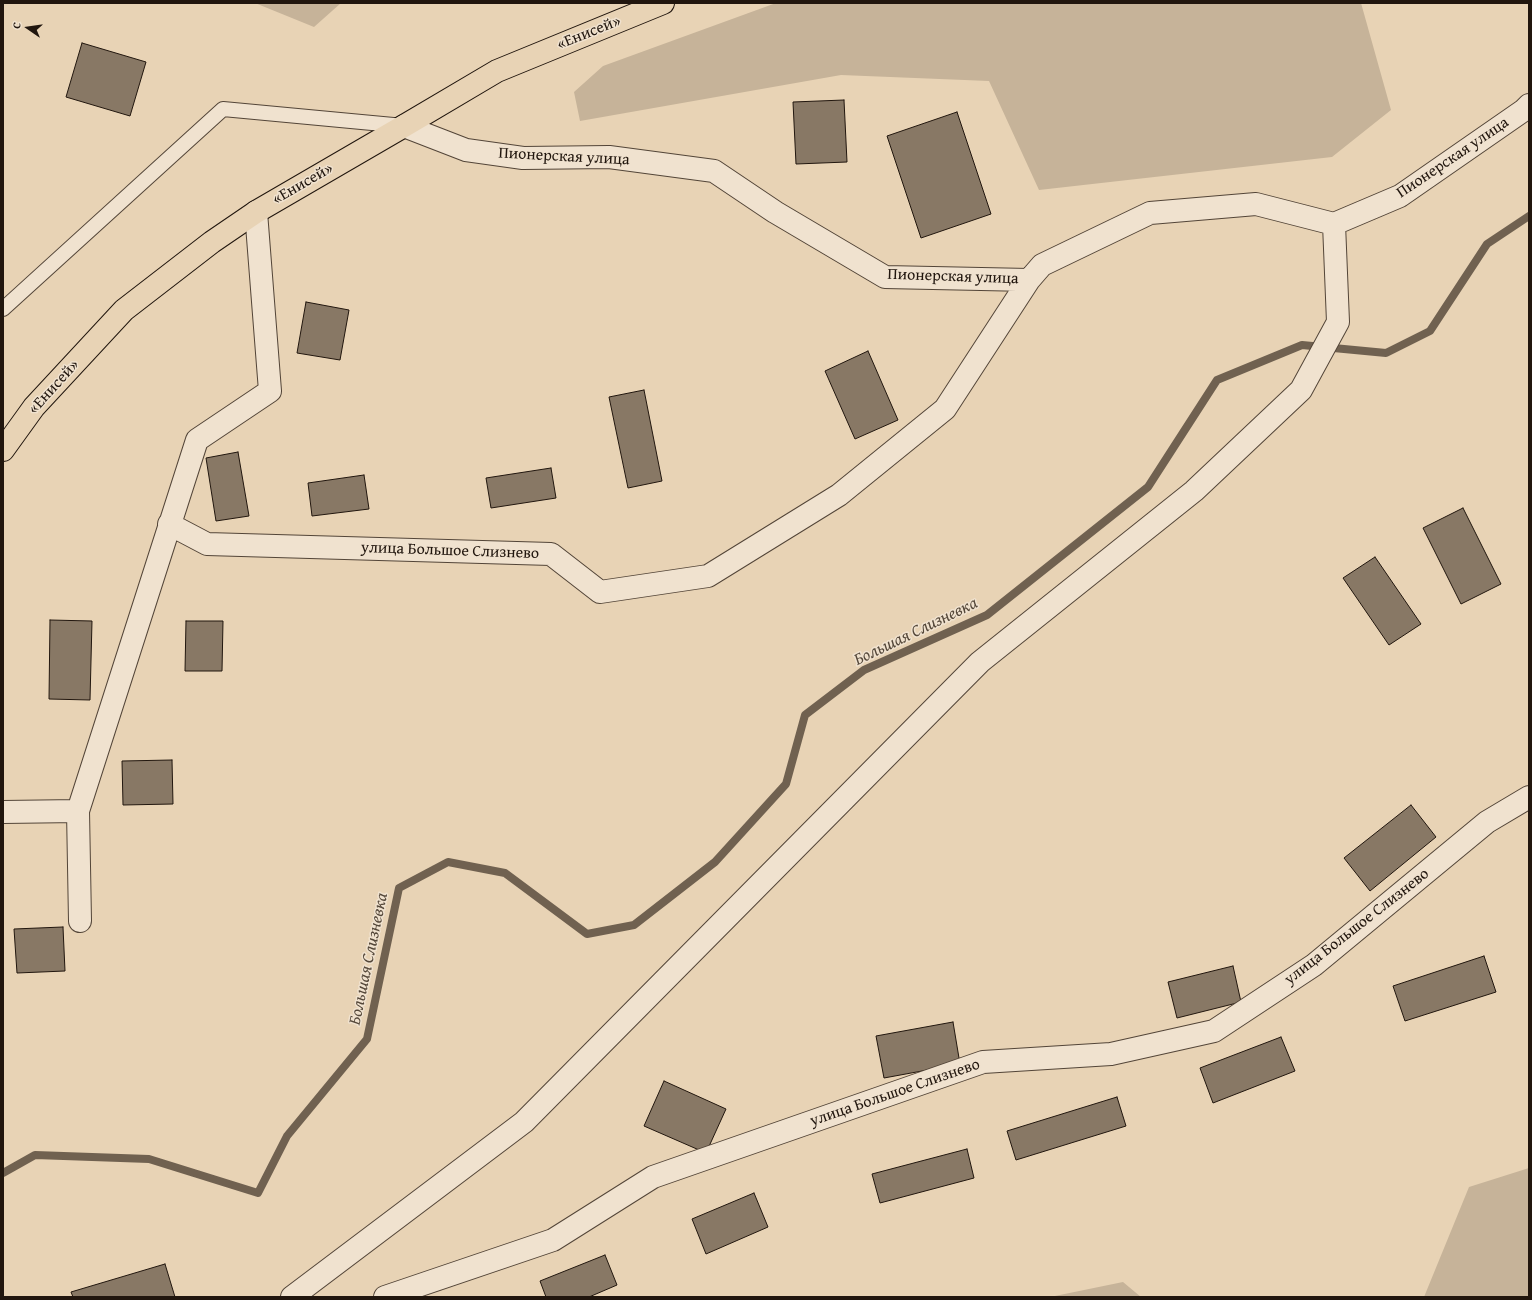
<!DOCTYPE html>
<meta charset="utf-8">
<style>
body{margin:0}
#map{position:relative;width:1532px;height:1300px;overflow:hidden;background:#e8d3b5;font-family:"Gentium Book Plus",serif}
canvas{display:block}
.frame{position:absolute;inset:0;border:4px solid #21160e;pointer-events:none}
.north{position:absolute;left:8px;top:8px;width:40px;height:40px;-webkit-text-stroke:3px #f0e2cf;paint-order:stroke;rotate:283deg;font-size:11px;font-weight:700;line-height:16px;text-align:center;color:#21160e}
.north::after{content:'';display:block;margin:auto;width:14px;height:18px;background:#21160e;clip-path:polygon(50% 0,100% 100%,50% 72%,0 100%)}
</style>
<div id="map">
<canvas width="1532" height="1300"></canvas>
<div class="frame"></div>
<div class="north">С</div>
</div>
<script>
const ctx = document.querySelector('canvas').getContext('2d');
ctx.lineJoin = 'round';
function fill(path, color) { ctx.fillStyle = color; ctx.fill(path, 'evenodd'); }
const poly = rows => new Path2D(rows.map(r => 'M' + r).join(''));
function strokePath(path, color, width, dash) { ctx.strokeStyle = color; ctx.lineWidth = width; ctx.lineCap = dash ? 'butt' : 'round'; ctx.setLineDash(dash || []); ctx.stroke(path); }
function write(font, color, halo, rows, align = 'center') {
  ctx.font = font + ' "Gentium Book Plus",serif'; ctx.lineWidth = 3; ctx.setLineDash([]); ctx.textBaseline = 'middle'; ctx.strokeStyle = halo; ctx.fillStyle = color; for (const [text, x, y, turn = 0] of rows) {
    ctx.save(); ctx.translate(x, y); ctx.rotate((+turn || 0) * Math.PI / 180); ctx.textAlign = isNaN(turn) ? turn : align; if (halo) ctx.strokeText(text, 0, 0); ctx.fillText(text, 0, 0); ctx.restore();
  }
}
const green = poly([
 [255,3,341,3,314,27],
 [776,3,1361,3,1391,110,1332,157,1039,190,989,81,841,75,580,121,574,92,603,66],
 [1529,1168,1529,1297,1424,1297,1469,1187],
 [1123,1282,1141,1297,1050,1297]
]);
const stream = poly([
 [3,1173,35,1155,149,1159,258,1193,287,1136,367,1039,399,888,448,862,505,873,587,934,634,925,715,862,786,784,805,715,864,670,987,615,1148,487,1217,380,1302,345,1386,353,1430,331,1487,244,1529,216]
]);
const building = poly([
 [82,43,146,62,130,116,66,97,82,43],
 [844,100,847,162,796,164,793,102,844,100],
 [957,112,991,214,921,238,887,136,957,112],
 [306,302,349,310,340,360,297,353,306,302],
 [868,351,898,420,855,439,825,371,868,351],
 [644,390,662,481,628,488,609,397,644,390],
 [238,452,249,516,216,521,206,458,238,452],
 [551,468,556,498,491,508,486,478,551,468],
 [364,475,369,509,312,516,308,483,364,475],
 [1463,508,1501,584,1461,604,1423,528,1463,508],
 [1375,557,1421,624,1389,645,1343,578,1375,557],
 [50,620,92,621,90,700,49,699,50,620],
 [186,621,223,621,222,671,185,671,186,621],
 [172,760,173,804,123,805,122,761,172,760],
 [1411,805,1436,837,1370,891,1344,858,1411,805],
 [63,927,65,971,17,973,14,929,63,927],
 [1484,956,1496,992,1405,1021,1393,986,1484,956],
 [1233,966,1241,1002,1177,1018,1168,982,1233,966],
 [953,1022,960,1064,884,1078,876,1036,953,1022],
 [1281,1037,1295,1071,1213,1103,1200,1068,1281,1037],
 [664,1081,726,1109,706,1153,644,1126,664,1081],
 [1117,1097,1126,1126,1016,1160,1007,1131,1117,1097],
 [967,1149,974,1178,880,1203,872,1174,967,1149],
 [754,1193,768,1227,706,1254,692,1219,754,1193],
 [605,1255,617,1285,589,1297,546,1297,540,1281,605,1255],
 [165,1264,175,1297,73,1297,71,1292,165,1264]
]);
const lane = poly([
 [3,309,223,109,404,126]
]);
const street = poly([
 [404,126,466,150,523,158,609,157,714,171,775,212,885,277,1029,280,1042,265,1150,213,1256,204,1334,224,1400,196,1524,110,1529,105],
 [169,524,207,544,551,554,600,592,708,576,839,495,945,409,1029,280],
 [3,812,78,811],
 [80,921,78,811,197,440,270,391,256,212],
 [292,1297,524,1122,980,662,1194,491,1301,390,1338,322,1334,224],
 [385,1297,553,1240,653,1177,983,1062,1111,1054,1214,1031,1314,965,1487,822,1529,797]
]);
const highway = poly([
 [3,450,34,407,124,310,212,242,256,212,404,126,497,71,663,3]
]);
const streetNames = [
 ["«Енисей»",589,33,-22],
 ["Пионерская улица",564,157,3],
 ["Пионерская улица",1453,158,-34],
 ["«Енисей»",303,184,-30],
 ["Пионерская улица",953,277,2],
 ["«Енисей»",54,387,-48],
 ["улица Большое Слизнево",450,551,2],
 ["улица Большое Слизнево",1357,927,-38],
 ["улица Большое Слизнево",895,1093,-19]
];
const waterNames = [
 ["Большая Слизневка",916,632,-26],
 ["Большая Слизневка",369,959,-78]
];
fill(green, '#c6b399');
strokePath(stream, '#706150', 8);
fill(building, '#887865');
strokePath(building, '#21160e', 1);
strokePath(lane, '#534538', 16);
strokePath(street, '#534538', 24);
strokePath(highway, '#21160e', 24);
strokePath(lane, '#f0e2cf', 14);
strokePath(street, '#f0e2cf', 22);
strokePath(highway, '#e8d3b5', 22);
write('16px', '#21160e', '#f0e2cf', streetNames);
write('italic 17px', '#55483a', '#f0e2cf', waterNames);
</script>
